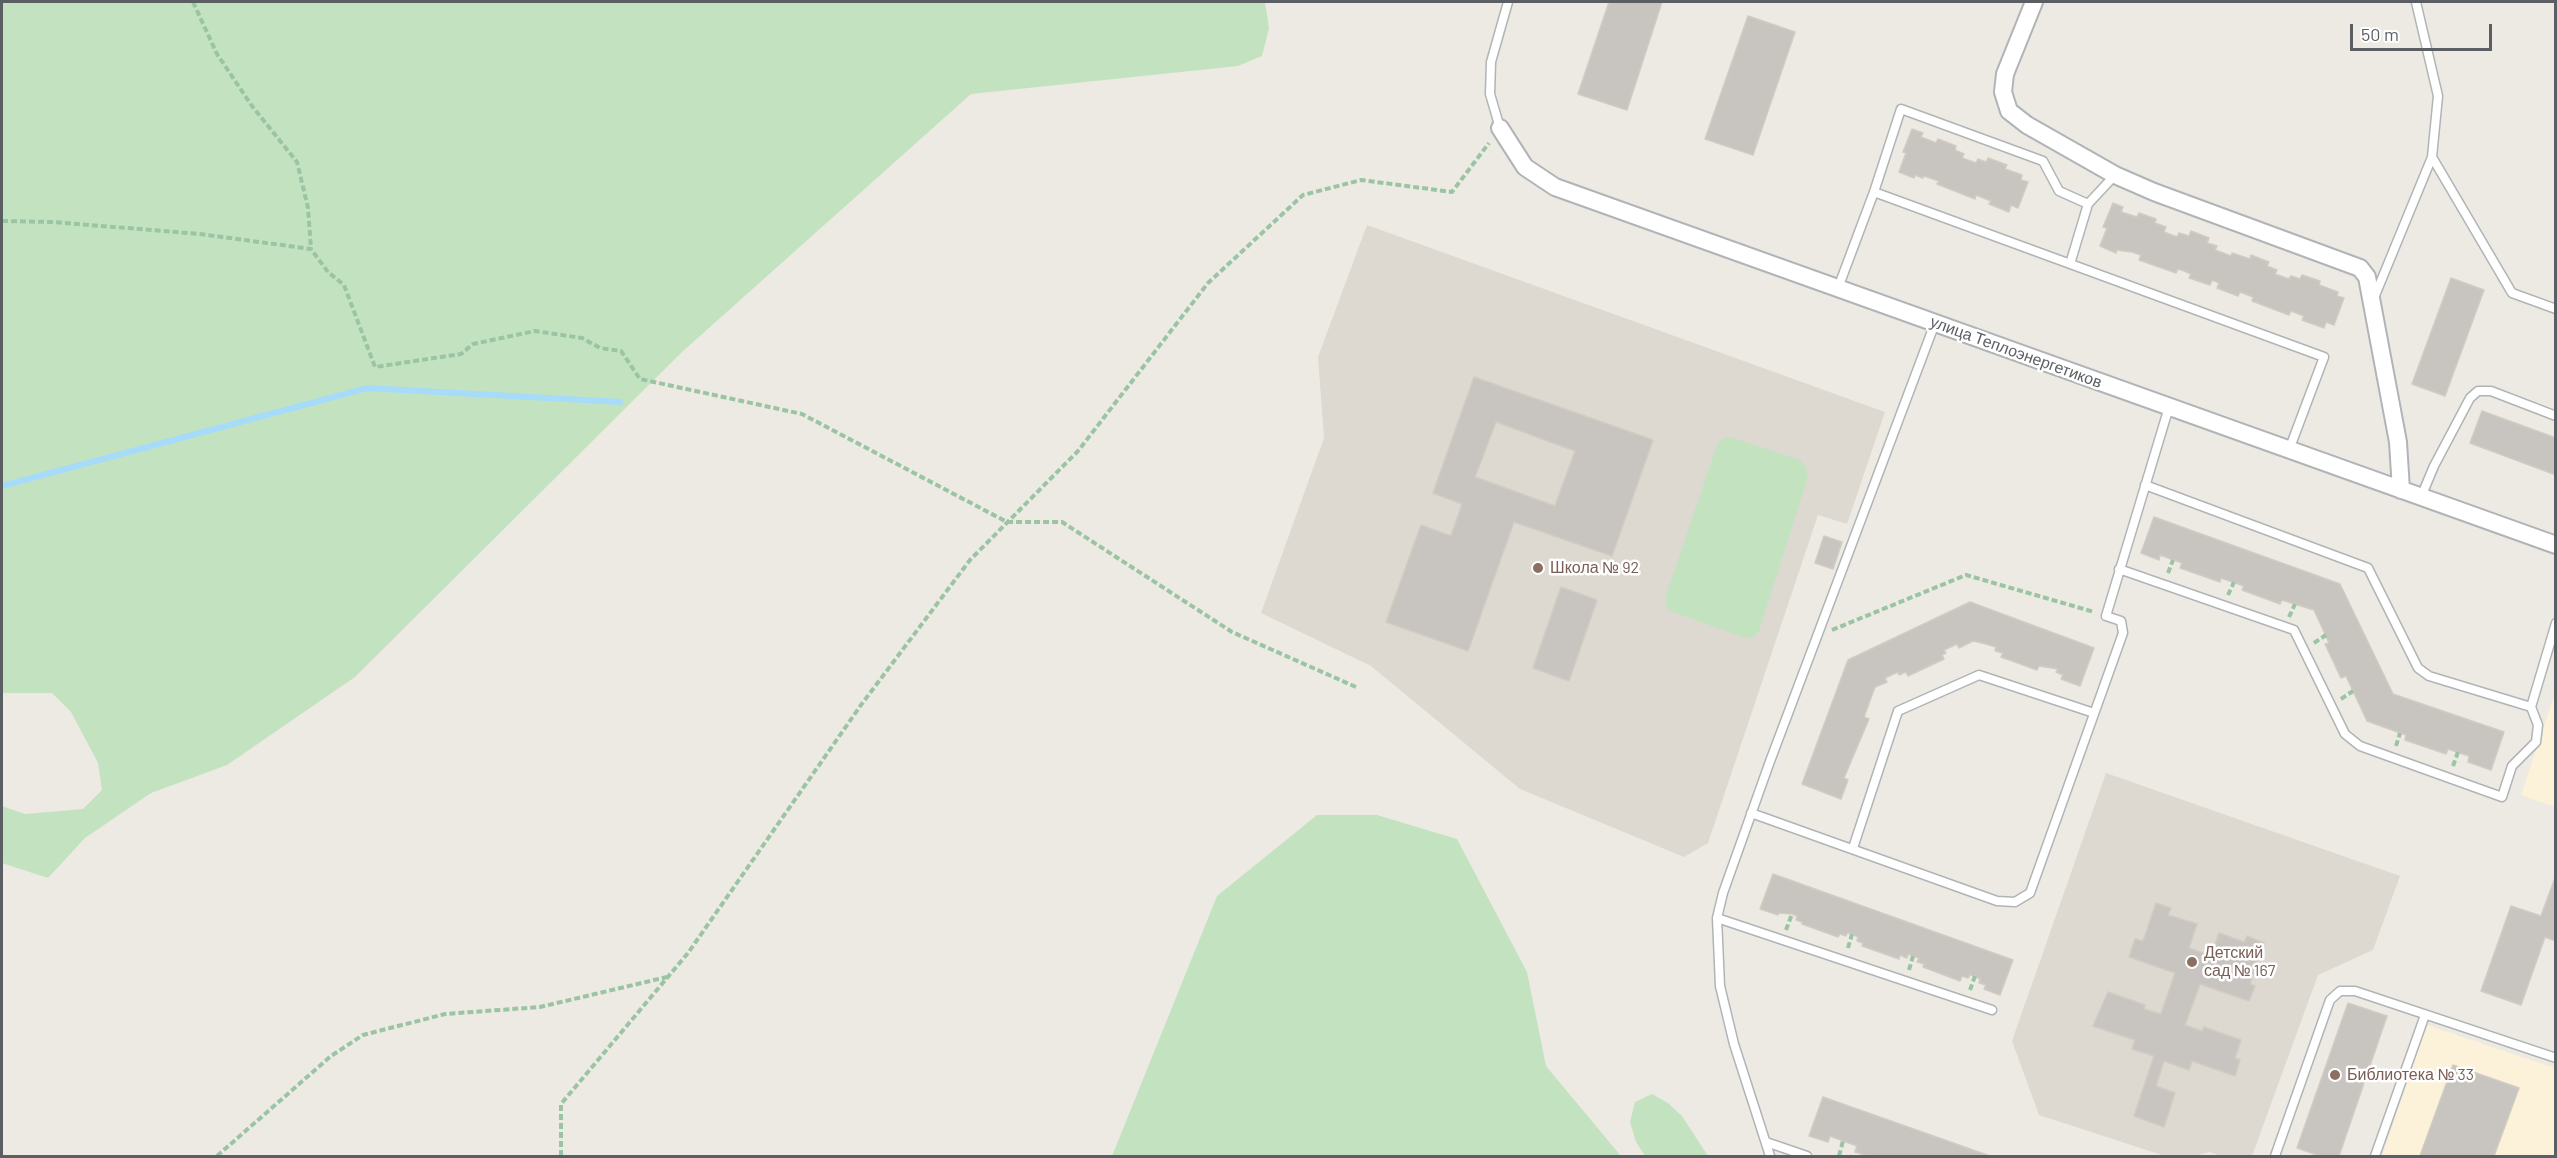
<!DOCTYPE html>
<meta charset="utf-8">
<style>
body{margin:0}
#map{position:relative;width:2557px;height:1158px;overflow:hidden;background:#edeae3;font-family:Barlow,sans-serif}
canvas{display:block}
.frame{position:absolute;inset:0;border:3px solid #5b5f63;pointer-events:none}
.scale{position:absolute;left:2350px;top:24px;width:142px;height:27px;box-sizing:border-box;border:3px solid #5b5f63;border-top:0;padding-left:8px;font-size:18px;line-height:21px;white-space:nowrap;color:#5b5f63;-webkit-text-stroke:4px #fff;paint-order:stroke}
</style>
<div id="map">
<canvas width="2557" height="1158"></canvas>
<div class="frame"></div>
<div class="scale">50 m</div>
</div>
<script>
const ctx = document.querySelector('canvas').getContext('2d');
ctx.lineJoin = 'round';
function fill(path, color) { ctx.fillStyle = color; ctx.fill(path, 'evenodd'); }
const poly = rows => new Path2D(rows.map(r => 'M' + r).join(''));
function strokePath(path, color, width, dash) { ctx.strokeStyle = color; ctx.lineWidth = width; ctx.lineCap = dash ? 'butt' : 'round'; ctx.setLineDash(dash || []); ctx.stroke(path); }
function write(font, color, halo, rows, align = 'center') {
  ctx.font = font + ' Barlow,sans-serif'; ctx.lineWidth = 5; ctx.setLineDash([]); ctx.textBaseline = 'middle'; ctx.strokeStyle = halo; ctx.fillStyle = color; for (const [text, x, y, turn = 0] of rows) {
    ctx.save(); ctx.translate(x, y); ctx.rotate((+turn || 0) * Math.PI / 180); ctx.textAlign = isNaN(turn) ? turn : align; if (halo) ctx.strokeText(text, 0, 0); ctx.fillText(text, 0, 0); ctx.restore();
  }
}
const commercial = poly([
 [2555,693,2555,807,2521,795],
 [2427,1025,2555,1068,2555,1156,2382,1156]
]);
const education = poly([
 [1367,225,1885,412,1847,524,1818,515,1708,843,1684,857,1520,789,1371,666,1261,613,1324,438,1318,357],
 [2106,773,2400,876,2373,950,2318,975,2252,1156,2221,1156,2209,1152,2196,1156,2165,1156,2039,1115,2012,1041]
]);
const green = poly([
 [2,2,1265,2,1269,28,1262,56,1238,66,971,94,682,352,355,677,227,765,151,793,85,838,48,878,2,863,2,806,25,814,83,809,102,790,98,763,71,712,52,693,2,693],
 [1730,437,1800,460,1806,467,1808,477,1759,631,1754,637,1745,638,1670,611,1665,605,1666,595,1717,445,1722,439],
 [1317,815,1377,815,1457,839,1527,972,1546,1066,1621,1156,1112,1156,1217,896],
 [1652,1094,1668,1103,1682,1116,1708,1156,1645,1156,1636,1142,1630,1122,1635,1102]
]);
const stream = poly([
 [2,486,367,388,620,402]
]);
const building = poly([
 [1609,2,1662,2,1627,110,1578,94,1609,2],
 [1748,16,1795,32,1753,155,1705,139,1748,16],
 [1912,129,1923,133,1921,137,1936,143,1938,139,1956,146,1955,150,1964,154,1962,158,1976,163,1978,159,1986,162,1988,158,2007,165,2005,169,2022,175,2021,180,2028,182,2018,208,2011,205,2009,212,1989,204,1991,201,1976,195,1975,199,1937,184,1939,181,1924,176,1923,178,1915,175,1914,178,1899,172,1906,153,1903,152,1912,129],
 [2113,203,2123,207,2121,212,2137,217,2139,213,2156,219,2155,223,2166,227,2164,232,2177,237,2179,233,2189,236,2191,231,2209,238,2207,243,2217,246,2215,250,2231,256,2232,253,2250,259,2251,255,2269,262,2267,266,2277,270,2275,274,2289,279,2291,276,2300,279,2302,275,2320,281,2319,285,2338,292,2337,296,2344,298,2334,325,2326,322,2324,328,2302,320,2304,316,2291,311,2289,315,2252,301,2253,297,2240,292,2238,296,2217,288,2219,283,2212,280,2210,285,2189,278,2191,274,2184,271,2178,269,2176,273,2139,260,2141,255,2132,252,2117,250,2116,253,2100,246,2107,228,2103,227,2113,203],
 [2451,278,2484,290,2445,396,2412,384,2451,278],
 [1474,377,1653,440,1612,556,1514,522,1468,651,1386,622,1421,525,1451,536,1462,504,1433,493,1474,377],
 [1496,422,1575,451,1555,506,1475,477,1496,422],
 [2482,411,2556,438,2556,475,2470,443,2482,411],
 [2154,517,2340,584,2393,694,2504,732,2491,770,2468,762,2469,756,2448,749,2446,754,2405,740,2406,735,2367,721,2346,676,2341,678,2325,644,2329,643,2314,610,2282,600,2280,604,2242,590,2244,586,2221,578,2220,582,2180,568,2182,563,2160,555,2159,560,2141,553,2154,517],
 [1824,536,1842,542,1833,569,1815,563,1824,536],
 [1561,587,1597,600,1569,681,1533,668,1561,587],
 [1970,602,2094,648,2080,686,2061,679,2063,675,2056,672,2058,669,2039,666,2037,670,2001,657,2003,653,1995,651,1996,647,1986,644,1973,641,1959,648,1957,644,1944,650,1946,653,1942,655,1944,659,1908,676,1906,672,1899,675,1898,672,1885,678,1887,682,1875,687,1864,717,1869,719,1844,778,1848,780,1841,799,1802,784,1848,660,1970,602],
 [1773,874,2013,960,2000,995,1984,989,1986,985,1979,983,1980,979,1975,976,1970,975,1968,978,1962,976,1960,981,1923,967,1924,964,1917,962,1919,958,1913,956,1908,954,1907,958,1900,955,1899,959,1862,946,1863,943,1857,941,1858,937,1852,934,1847,933,1846,936,1840,934,1838,937,1802,924,1802,922,1796,920,1797,916,1792,914,1779,913,1778,915,1760,909,1773,874],
 [2556,875,2556,941,2545,937,2521,1005,2481,991,2511,906,2541,916,2556,875],
 [2156,903,2171,908,2168,915,2197,924,2189,948,2211,956,2219,933,2244,942,2247,936,2264,943,2250,984,2255,986,2249,1001,2200,984,2185,1025,2202,1031,2204,1027,2241,1040,2235,1058,2240,1060,2235,1076,2192,1061,2189,1070,2164,1061,2156,1086,2175,1093,2164,1127,2134,1116,2154,1056,2132,1049,2135,1040,2093,1026,2108,992,2145,1005,2144,1009,2161,1014,2175,973,2129,957,2135,939,2143,941,2156,903],
 [2348,1003,2387,1016,2339,1156,2320,1156,2297,1148,2348,1003],
 [2453,1065,2519,1088,2494,1156,2420,1156,2453,1065],
 [1823,1097,1990,1156,1868,1156,1855,1152,1857,1146,1830,1136,1828,1142,1809,1136,1823,1097]
]);
const path = poly([
 [193,2,217,54,252,106,297,162,308,208,311,249],
 [2,221,53,222,200,234,311,249,328,272,344,285,375,367,461,354,473,344,535,331,582,338,600,348,621,351,640,379,802,414,1007,522,1062,522,1232,632,1356,687],
 [2168,573,2173,560],
 [2228,595,2234,582],
 [2289,617,2295,604],
 [1832,630,1966,575,2094,612],
 [2314,643,2326,635],
 [2341,699,2353,691],
 [2396,746,2400,733],
 [2453,766,2458,752],
 [1786,930,1792,914],
 [1848,948,1852,934],
 [1909,970,1913,956],
 [1970,990,1975,976],
 [217,1156,331,1056,363,1035,445,1014,540,1007,667,977],
 [561,1156,561,1104,688,953,861,705,970,560,1078,451,1208,283,1303,195,1361,180,1452,192,1489,143],
 [1839,1156,1843,1141]
]);
const service = poly([
 [1500,128,1490,94,1491,62,1508,2],
 [2432,157,2512,293,2556,309],
 [1874,192,1901,109,2043,161,2059,191,2088,204],
 [2070,264,2088,204,2115,175],
 [1838,288,1874,192,2324,357,2289,450],
 [2374,298,2432,157,2438,96,2416,2],
 [2145,485,2368,568,2418,668,2429,676,2531,707],
 [2421,497,2434,466,2470,398,2478,391,2491,391,2556,416],
 [2119,569,2294,630,2345,734,2360,746,2502,797,2512,766,2536,742,2538,725,2531,707,2556,623],
 [1751,813,1997,901,2015,902,2030,893,2123,633,2121,621,2106,616,2169,407],
 [1853,848,1898,711,1979,675,2094,713],
 [1717,918,1992,1010],
 [1766,1142,1807,1156],
 [1770,1156,1734,1044,1720,986,1717,918,1723,893,1769,764,1935,323],
 [2275,1156,2330,1000,2340,991,2355,991,2556,1058],
 [2375,1156,2425,1015]
]);
const minor = poly([
 [2034,2,2005,74,2003,92,2009,111,2027,125,2115,175,2154,192,2360,268,2367,277,2398,442,2401,490],
 [1500,128,1525,167,1555,187,2556,545]
]);
const markers = [
 [1538,568,6,"#8d6e63"],
 [2192,962,6,"#8d6e63"],
 [2335,1075,6,"#8d6e63"]
];
const streetNames = [
 ["улица Теплоэнергетиков",2016,352,20]
];
const educationNames = [
 ["Школа № 92",1550,568],
 ["Детский",2204,953],
 ["сад № 167",2204,971],
 ["Библиотека № 33",2347,1075]
];
fill(commercial, '#fcf1d9');
fill(education, '#ddd9d1');
fill(green, '#c3e3c0');
strokePath(stream, '#a6dbfa', 6);
fill(building, '#c8c5c0');
strokePath(building, '#d1cbc2', 1.5);
strokePath(service, '#b0b4b7', 11);
strokePath(minor, '#b0b4b7', 20);
strokePath(path, '#9ac4a3', 4, [6, 3]);
strokePath(service, '#fff', 8);
strokePath(minor, '#fff', 16);
for (const [x, y, r, color] of markers) { const dot = new Path2D(); dot.arc(x, y, r, 0, 2 * Math.PI); ctx.fillStyle = color; ctx.fill(dot); strokePath(dot, '#fff', 2); }
write('16px', '#5b5f63', '#fff', streetNames);
write('16px', '#785e54', '#fff', educationNames, 'left');
</script>
